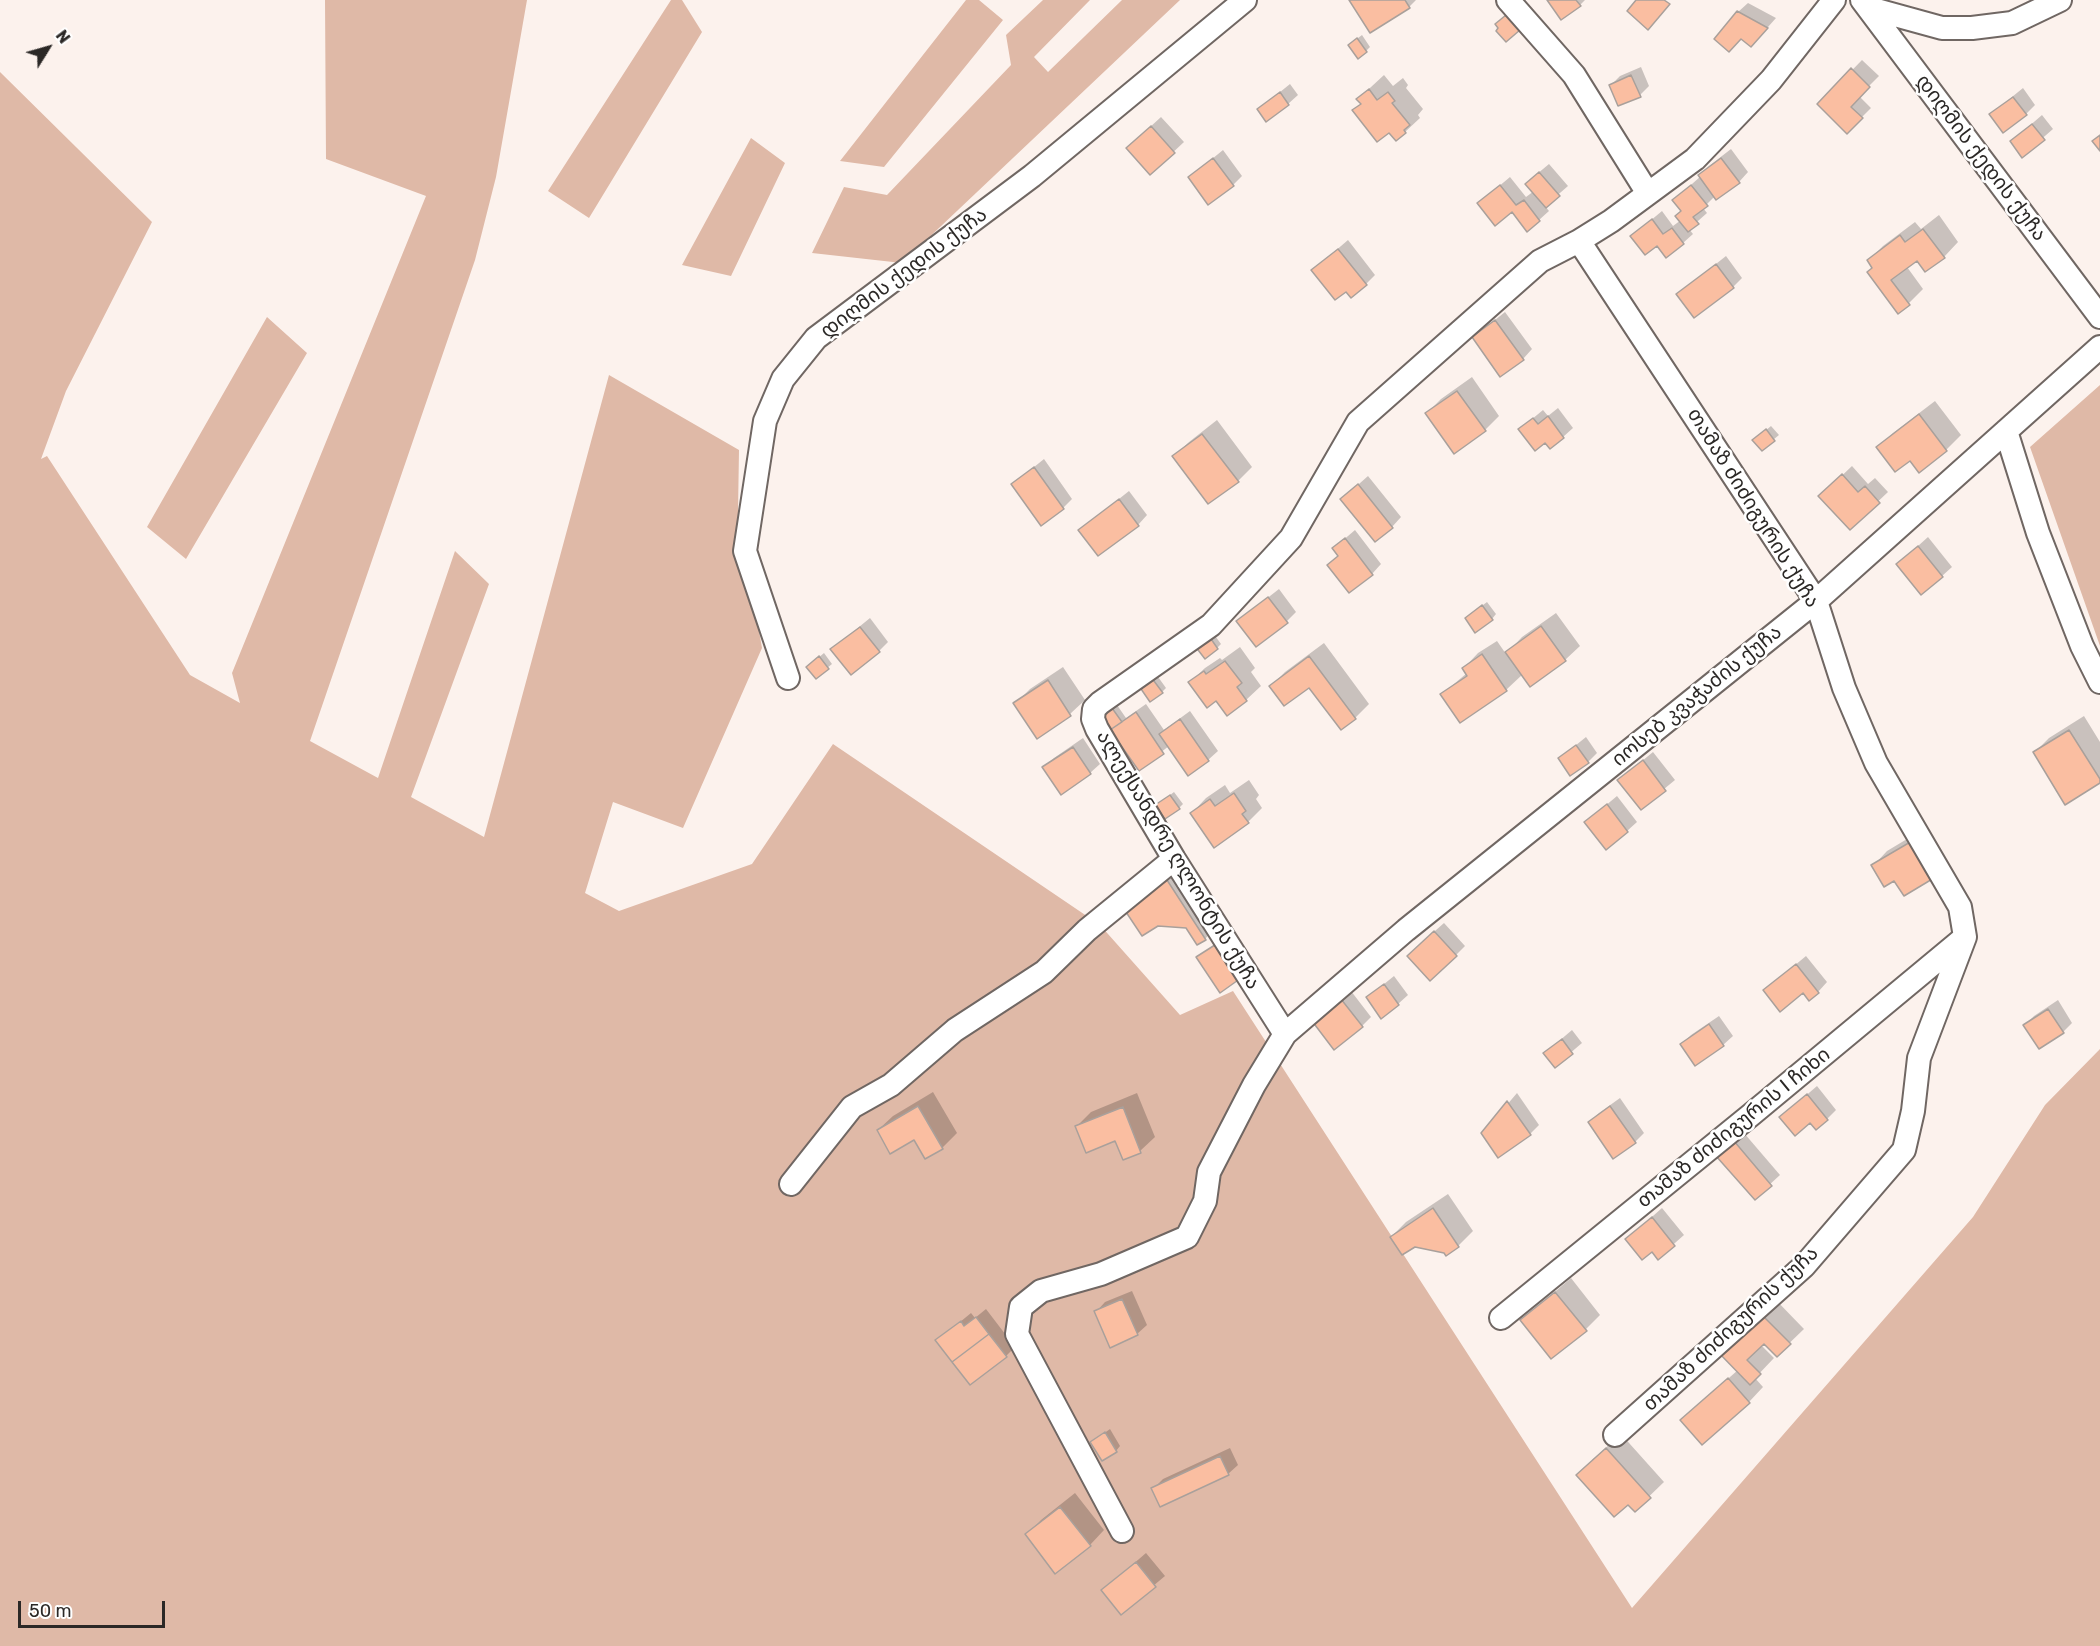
<!DOCTYPE html>
<meta charset="utf-8">
<style>
body{margin:0}
#map{position:relative;width:2100px;height:1646px;overflow:hidden;background:#fcf2ed;font-family:Rubik,sans-serif}
canvas{display:block}
.north{position:absolute;left:18px;top:18px;width:60px;height:60px;-webkit-text-stroke:4px #fff;paint-order:stroke;rotate:53deg;font-size:16px;font-weight:700;line-height:24px;text-align:center;color:#2b2826}
.north::after{content:'';display:block;margin:auto;width:21px;height:27px;background:#2b2826;clip-path:polygon(50% 0,100% 100%,50% 72%,0 100%)}
.scale{position:absolute;left:18px;top:1601px;width:147px;height:27px;box-sizing:border-box;border:3px solid #2b2826;border-top:0;padding-left:8px;font-size:18px;line-height:21px;white-space:nowrap;color:#2b2826;-webkit-text-stroke:4px #fff;paint-order:stroke}
</style>
<div id="map">
<canvas width="2100" height="1646"></canvas>
<div class="north">N</div>
<div class="scale">50 m</div>
</div>
<script>
const ctx = document.querySelector('canvas').getContext('2d');
ctx.lineJoin = 'round';
function fill(path, color) { ctx.fillStyle = color; ctx.fill(path, 'evenodd'); }
const poly = rows => new Path2D(rows.map(r => 'M' + r).join(''));
function strokePath(path, color, width, dash) { ctx.strokeStyle = color; ctx.lineWidth = width; ctx.lineCap = dash ? 'butt' : 'round'; ctx.setLineDash(dash || []); ctx.stroke(path); }
function write(font, color, halo, rows, align = 'center') {
  ctx.font = font + ' Rubik,"Noto Sans Georgian",sans-serif'; ctx.lineWidth = 5; ctx.setLineDash([]); ctx.textBaseline = 'middle'; ctx.strokeStyle = halo; ctx.fillStyle = color; for (const [text, x, y, turn = 0] of rows) {
    ctx.save(); ctx.translate(x, y); ctx.rotate((+turn || 0) * Math.PI / 180); ctx.textAlign = isNaN(turn) ? turn : align; if (halo) ctx.strokeText(text, 0, 0); ctx.fillText(text, 0, 0); ctx.restore();
  }
}
const green = poly([
 [325,0,527,0,496,177,475,260,310,741,378,778,455,551,489,584,411,797,484,837,609,375,739,450,738,512,762,648,683,828,613,802,585,893,619,911,752,864,833,744,1100,925,1180,1015,1233,991,1632,1608,1973,1217,2045,1105,2100,1049,2100,1646,0,1646,0,72,152,222,66,391,41,459,47,456,190,675,240,703,232,673,426,196,326,159],
 [671,0,682,0,702,32,589,218,548,191],
 [966,0,979,0,1003,20,884,167,840,161],
 [1043,0,1090,0,1034,57,1048,72,1122,0,1180,0,902,263,812,253,844,187,887,195,1011,65,1006,35],
 [751,138,785,163,731,276,682,265],
 [267,317,307,353,186,559,147,527],
 [2100,385,2100,646,2030,447]
]);
const shadow = poly([
 [1351,0,1416,0,1409,7],
 [1549,0,1585,0,1580,5],
 [1748,3,1776,18,1760,36,1741,37,1738,12],
 [1362,35,1370,47,1366,51,1354,41],
 [1862,60,1879,76,1859,96,1871,108,1847,132,1819,104],
 [1641,67,1649,86,1640,95,1611,85,1620,76],
 [1384,75,1393,86,1403,78,1408,85,1406,88,1423,109,1418,115,1420,118,1405,132,1389,131,1354,111,1362,103,1358,99],
 [1290,84,1298,95,1288,104,1259,109],
 [2023,88,2035,105,2026,114,1991,114],
 [2042,115,2053,129,2022,156,2012,141],
 [1161,117,1184,142,1151,173,1137,139],
 [1731,149,1748,172,1739,182,1715,196,1703,208,1707,213,1689,229,1693,234,1683,243,1657,244,1632,236,1662,211,1673,226,1681,220,1683,211,1674,200,1701,176,1700,175,1709,166],
 [1223,150,1242,176,1233,185,1190,177],
 [1549,164,1568,186,1545,206,1549,211,1539,220,1512,210,1479,203,1510,177,1526,197,1534,191,1537,174],
 [1939,215,1958,242,1944,257,1917,259,1907,267,1923,289,1909,303,1869,260,1883,246,1915,222,1921,229],
 [1348,240,1375,275,1366,284,1346,290,1313,270],
 [1726,256,1742,278,1733,287,1678,294],
 [1505,312,1532,349,1523,359,1474,337],
 [1472,377,1499,416,1485,430,1427,413,1441,399],
 [1935,401,1961,435,1946,450,1919,470,1910,459,1878,448,1893,433],
 [1558,408,1573,428,1563,437,1520,429,1543,410,1548,416],
 [1217,420,1252,467,1238,481,1174,456,1189,442],
 [1771,426,1779,435,1762,449,1759,436],
 [1044,459,1072,499,1063,508,1013,484],
 [1852,466,1868,484,1875,478,1888,492,1850,528,1830,487],
 [1368,476,1401,517,1392,527,1342,499],
 [1129,491,1147,515,1138,525,1080,530],
 [1355,530,1381,564,1372,574,1339,555,1334,548],
 [1928,537,1952,567,1942,576,1898,564],
 [1279,589,1296,612,1287,621,1238,621],
 [1487,602,1496,614,1492,619,1471,614],
 [1556,613,1580,646,1565,660,1523,674,1506,690,1442,694,1467,673,1464,668,1478,653,1497,641,1506,654,1522,637],
 [870,618,888,642,879,651,832,649],
 [1213,633,1221,644,1217,648,1197,646],
 [1324,643,1369,704,1355,718,1309,685,1271,686,1285,672],
 [1240,647,1255,668,1251,672,1261,686,1246,700,1217,699,1190,682,1205,668,1220,658,1222,660],
 [824,653,832,664,816,677,812,663],
 [1063,667,1085,700,1070,714,1037,736,1015,704,1030,689],
 [1156,674,1166,688,1162,692,1141,687],
 [1146,704,1164,730,1190,711,1218,751,1208,760,1169,746,1139,769,1106,712,1117,705,1126,718],
 [2084,716,2100,742,2100,781,2034,753,2049,738],
 [1586,737,1597,753,1588,762,1560,758],
 [1083,738,1100,764,1090,773,1044,767,1054,758],
 [1653,752,1675,780,1641,808,1619,780],
 [1249,780,1259,795,1256,799,1262,808,1248,822,1192,813,1206,798,1225,785,1230,793],
 [1174,792,1183,804,1179,808,1157,805],
 [1617,796,1637,822,1627,831,1586,822],
 [1927,827,1947,862,1933,877,1895,879,1873,866,1887,851],
 [1182,867,1219,924,1205,939,1186,926,1126,909],
 [1444,923,1465,946,1456,955,1418,946],
 [1806,956,1827,982,1818,992,1765,990],
 [1394,976,1408,995,1398,1004,1368,997],
 [1351,991,1371,1017,1362,1026,1314,1021],
 [2058,1000,2072,1023,2063,1032,2025,1025,2034,1016],
 [1719,1016,1733,1036,1723,1045,1682,1044,1691,1035],
 [1572,1030,1582,1043,1555,1066,1545,1053],
 [1817,1086,1836,1110,1827,1119,1811,1120,1781,1117],
 [933,1092,957,1133,942,1148,926,1157,915,1138,878,1130,893,1116],
 [1137,1093,1155,1137,1140,1151,1124,1158,1116,1139,1077,1126,1091,1112],
 [1517,1093,1539,1125,1530,1134,1483,1133],
 [1620,1098,1644,1133,1635,1142,1590,1122,1599,1113],
 [1744,1133,1780,1175,1755,1198,1718,1156],
 [1448,1194,1473,1231,1458,1246,1446,1254,1444,1251,1391,1237,1406,1222],
 [1662,1208,1684,1235,1658,1258,1652,1249,1627,1239],
 [1571,1278,1600,1315,1586,1329,1522,1320],
 [1132,1291,1147,1325,1137,1334,1096,1312,1105,1302],
 [1773,1297,1804,1329,1777,1355,1764,1342,1761,1345,1774,1358,1755,1378,1763,1387,1749,1402,1697,1406,1738,1370],
 [986,1309,1015,1347,1006,1356,937,1341,971,1313,975,1318],
 [1110,1429,1120,1446,1116,1451,1092,1442],
 [1621,1434,1664,1482,1635,1510,1592,1460],
 [1230,1448,1238,1465,1228,1474,1153,1489,1163,1479],
 [1075,1493,1104,1530,1090,1545,1027,1535,1041,1520],
 [1146,1553,1165,1576,1122,1612,1103,1590]
]);
const building = poly([
 [1349,0,1405,0,1410,8,1370,33,1349,0],
 [1547,0,1576,0,1581,6,1561,20,1547,0],
 [1636,0,1664,0,1670,4,1648,30,1627,11,1636,0],
 [1737,11,1768,28,1751,47,1741,39,1729,52,1714,39,1737,11],
 [1506,15,1520,30,1506,42,1496,31,1498,28,1495,24,1506,15],
 [1357,38,1367,52,1358,59,1348,45,1357,38],
 [1851,68,1870,87,1851,107,1863,118,1847,134,1817,104,1851,68],
 [1631,75,1641,97,1618,106,1609,85,1631,75],
 [1369,89,1377,100,1388,92,1395,101,1392,103,1410,125,1404,130,1406,133,1396,141,1389,133,1377,142,1352,110,1361,104,1356,99,1369,89],
 [1280,92,1289,105,1266,122,1257,109,1280,92],
 [2013,97,2027,115,2003,133,1989,114,2013,97],
 [2032,124,2045,140,2022,158,2010,141,2032,124],
 [1151,126,1175,153,1150,175,1126,148,1151,126],
 [2100,135,2100,151,2092,141,2100,135],
 [1213,158,1234,186,1208,205,1188,177,1213,158],
 [1721,158,1740,183,1716,200,1698,175,1721,158],
 [1539,172,1560,196,1546,208,1525,184,1539,172],
 [1500,185,1516,205,1524,200,1540,221,1527,232,1512,212,1495,226,1477,203,1500,185],
 [1691,185,1708,206,1693,217,1699,224,1688,232,1675,216,1681,211,1672,200,1691,185],
 [1652,219,1663,234,1672,228,1684,244,1666,258,1657,246,1645,255,1630,236,1652,219],
 [1923,229,1945,258,1925,272,1917,261,1891,280,1910,305,1898,314,1867,272,1872,268,1867,260,1900,235,1905,242,1923,229],
 [1338,249,1367,285,1351,298,1346,292,1335,300,1311,270,1338,249],
 [1716,264,1734,288,1694,318,1676,294,1716,264],
 [1495,320,1524,360,1500,377,1472,337,1495,320],
 [1457,391,1486,431,1454,454,1425,413,1457,391],
 [1919,414,1947,451,1919,473,1910,461,1895,472,1876,447,1919,414],
 [1548,416,1564,438,1550,449,1545,443,1535,451,1518,429,1533,418,1538,424,1548,416],
 [1766,429,1775,441,1762,451,1752,440,1766,429],
 [1202,434,1239,482,1208,504,1172,456,1202,434],
 [1034,467,1064,509,1041,526,1011,484,1034,467],
 [1842,474,1858,492,1865,486,1880,503,1850,530,1818,496,1842,474],
 [1358,484,1393,528,1375,542,1340,499,1358,484],
 [1119,499,1139,526,1098,556,1078,530,1119,499],
 [1345,538,1373,575,1349,593,1327,565,1338,556,1332,548,1345,538],
 [1918,546,1943,577,1921,595,1896,564,1918,546],
 [1268,597,1288,623,1256,647,1236,621,1268,597],
 [1482,605,1493,620,1475,633,1465,618,1482,605],
 [1541,626,1566,661,1530,687,1505,652,1541,626],
 [860,627,880,652,851,675,830,649,860,627],
 [1209,636,1218,649,1205,659,1195,646,1209,636],
 [1482,654,1507,691,1460,723,1440,694,1467,676,1462,668,1482,654],
 [819,656,829,669,816,679,806,667,819,656],
 [1309,656,1356,719,1341,730,1309,688,1284,706,1269,686,1309,656],
 [1225,661,1242,683,1237,687,1247,701,1227,716,1216,701,1207,708,1188,682,1204,671,1206,674,1225,661],
 [1151,677,1163,693,1150,702,1139,686,1151,677],
 [1048,680,1071,716,1037,739,1013,703,1048,680],
 [1112,708,1122,722,1110,730,1100,716,1112,708],
 [1136,712,1164,754,1139,771,1110,730,1136,712],
 [1180,719,1209,761,1188,776,1159,734,1180,719],
 [2069,730,2100,779,2100,783,2065,805,2033,752,2069,730],
 [1576,745,1589,763,1570,776,1558,758,1576,745],
 [1073,747,1091,774,1061,795,1042,767,1073,747],
 [1643,760,1666,791,1641,810,1617,780,1643,760],
 [1234,793,1246,811,1242,814,1249,823,1214,848,1190,813,1210,799,1215,806,1234,793],
 [1170,795,1180,809,1165,819,1155,805,1170,795],
 [1607,804,1628,832,1606,850,1584,822,1607,804],
 [1912,841,1934,878,1904,896,1894,881,1884,887,1871,865,1912,841],
 [1167,880,1206,940,1197,945,1186,928,1158,926,1142,936,1124,909,1167,880],
 [1434,931,1457,956,1430,981,1407,956,1434,931],
 [1218,943,1241,978,1220,993,1196,957,1218,943],
 [1796,964,1819,993,1809,1001,1803,993,1780,1012,1763,990,1796,964],
 [1384,984,1399,1005,1381,1019,1366,997,1384,984],
 [1341,999,1363,1027,1334,1050,1312,1021,1341,999],
 [2048,1009,2064,1033,2039,1049,2023,1025,2048,1009],
 [1709,1024,1724,1046,1695,1066,1680,1044,1709,1024],
 [1562,1039,1573,1054,1555,1068,1543,1053,1562,1039],
 [1807,1094,1828,1120,1816,1130,1810,1123,1795,1136,1779,1117,1807,1094],
 [1507,1101,1531,1135,1498,1158,1481,1133,1507,1101],
 [918,1106,943,1149,925,1159,914,1140,890,1154,877,1130,918,1106],
 [1610,1106,1636,1143,1613,1159,1588,1122,1610,1106],
 [1123,1107,1141,1153,1123,1160,1115,1141,1086,1153,1075,1126,1123,1107],
 [1734,1141,1772,1186,1755,1200,1716,1156,1734,1141],
 [1433,1208,1459,1247,1446,1256,1444,1253,1415,1247,1402,1255,1390,1237,1433,1208],
 [1652,1217,1675,1246,1658,1260,1652,1252,1642,1260,1625,1239,1652,1217],
 [1555,1292,1587,1331,1551,1359,1520,1320,1555,1292],
 [1122,1299,1138,1335,1110,1348,1094,1311,1122,1299],
 [1758,1311,1791,1344,1777,1357,1764,1344,1747,1360,1761,1374,1750,1385,1717,1351,1758,1311],
 [976,1317,989,1334,952,1362,935,1340,961,1321,964,1326,976,1317],
 [989,1334,1007,1357,970,1385,952,1362,989,1334],
 [1728,1378,1750,1403,1702,1445,1680,1420,1728,1378],
 [1105,1432,1117,1452,1102,1461,1090,1442,1105,1432],
 [1606,1448,1651,1498,1635,1512,1628,1505,1614,1517,1576,1475,1606,1448],
 [1220,1456,1229,1475,1160,1507,1151,1488,1220,1456],
 [1060,1507,1091,1546,1055,1574,1025,1534,1060,1507],
 [1136,1562,1156,1587,1121,1615,1101,1590,1136,1562]
]);
const minor = poly([
 [1508,0,1574,75,1647,192],
 [1862,0,2100,317],
 [1869,8,1942,28,1972,28,2012,23,2060,0],
 [1579,241,1816,601,1844,688,1876,763,1960,907,1965,937,1919,1058,1913,1111,1904,1150,1804,1266,1615,1435],
 [2006,431,2038,533,2082,646,2100,682],
 [788,678,745,551,765,421,783,379,816,338,1032,176,1245,0],
 [1285,1034,1174,859,1097,729,1093,719,1094,709,1100,703,1211,625,1291,538,1358,422,1540,261,1579,241,1611,221,1695,159,1771,80,1834,0],
 [791,1184,852,1107,891,1085,955,1030,1044,972,1087,930,1174,859],
 [1501,1318,1752,1114,1964,938],
 [1122,1531,1017,1334,1021,1307,1041,1291,1101,1274,1187,1237,1205,1201,1209,1172,1254,1085,1285,1034,1406,930,1816,601,2100,347]
]);
const streetNames = [
 ["დიღმის ქედის ქუჩა",1981,158,53],
 ["დიღმის ქედის ქუჩა",904,273,-37],
 ["თამაზ ძიძიგურის ქუჩა",1753,508,58],
 ["იოსებ კვაჭაძის ქუჩა",1697,696,-39],
 ["ალექსანდრე ღლონტის ქუჩა",1178,860,59],
 ["თამაზ ძიძიგურის I ჩიხი",1734,1128,-39],
 ["თამაზ ძიძიგურის ქუჩა",1731,1329,-43]
];
fill(green, '#dfb9a7');
fill(shadow, '#0003');
fill(building, '#fabea1');
strokePath(building, '#a9a09b', 1.5);
strokePath(minor, '#706763', 26);
strokePath(minor, '#fff', 22);
write('20px', '#2b2826', '#fff', streetNames);
</script>
